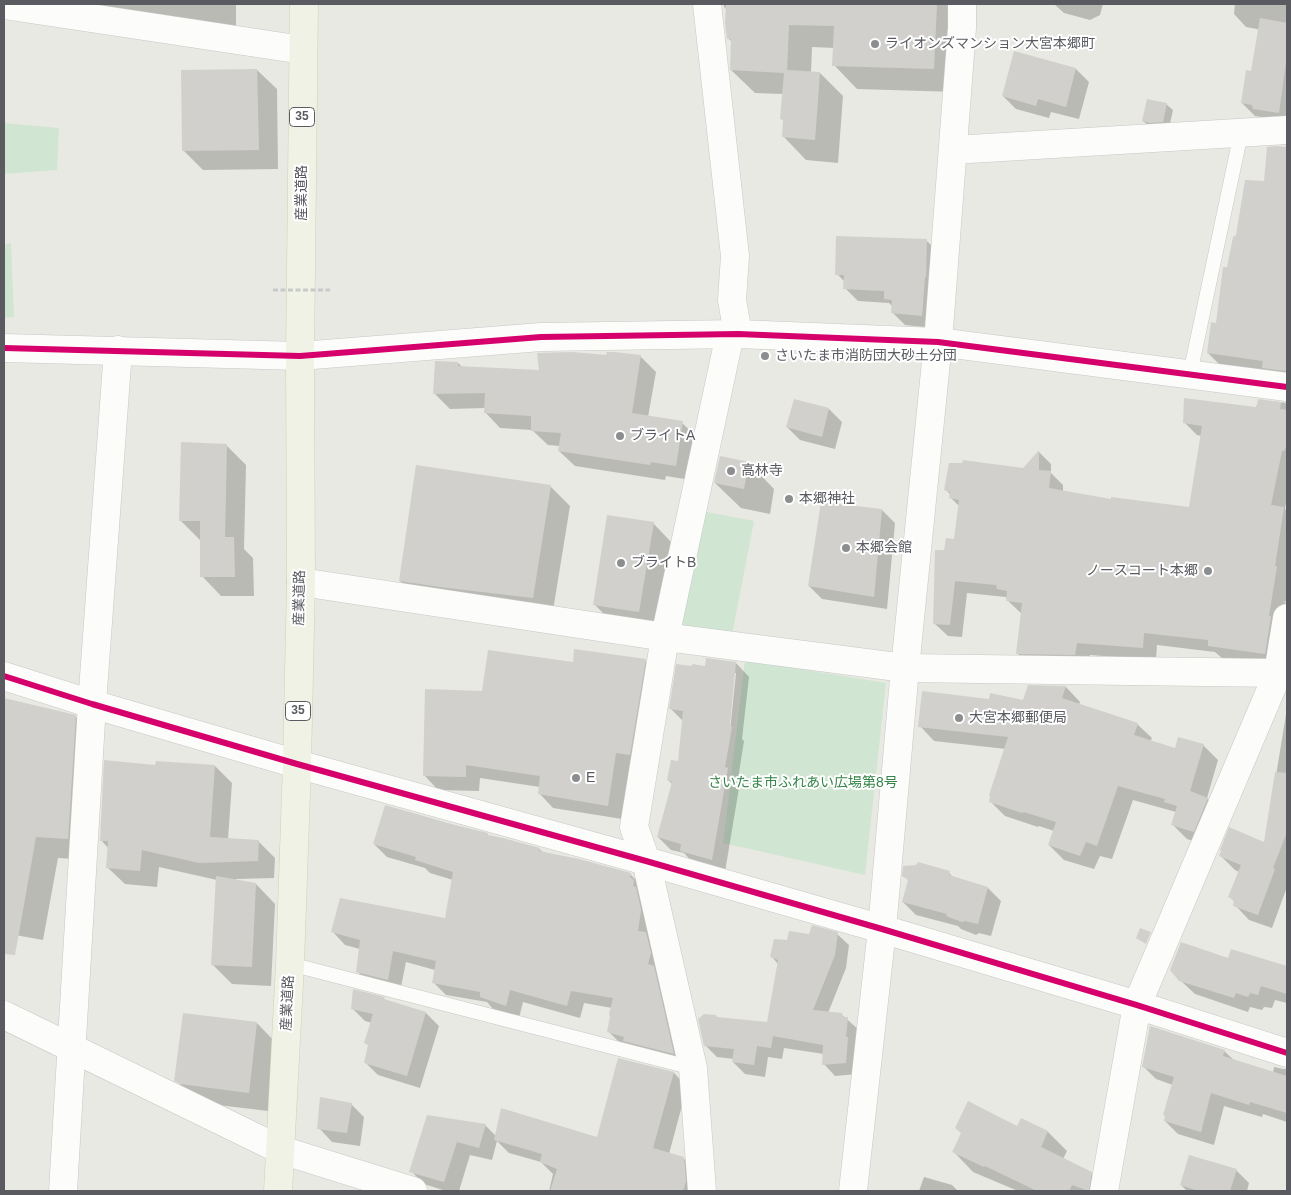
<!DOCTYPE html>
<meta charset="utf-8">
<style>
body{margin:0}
#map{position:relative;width:1291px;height:1195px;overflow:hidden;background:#e9e9e3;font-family:Arial,sans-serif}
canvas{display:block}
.frame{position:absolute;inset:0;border:5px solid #595b61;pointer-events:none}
</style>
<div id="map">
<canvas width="1291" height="1195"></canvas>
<div class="frame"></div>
</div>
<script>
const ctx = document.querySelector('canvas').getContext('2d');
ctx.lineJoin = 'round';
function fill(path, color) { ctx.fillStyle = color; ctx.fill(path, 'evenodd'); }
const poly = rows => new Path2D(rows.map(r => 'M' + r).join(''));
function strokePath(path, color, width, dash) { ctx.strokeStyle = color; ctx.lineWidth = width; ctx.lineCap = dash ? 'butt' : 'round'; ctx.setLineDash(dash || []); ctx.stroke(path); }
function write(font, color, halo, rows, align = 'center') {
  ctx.font = font + ' Arial,"Noto Sans JP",sans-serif'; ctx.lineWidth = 4; ctx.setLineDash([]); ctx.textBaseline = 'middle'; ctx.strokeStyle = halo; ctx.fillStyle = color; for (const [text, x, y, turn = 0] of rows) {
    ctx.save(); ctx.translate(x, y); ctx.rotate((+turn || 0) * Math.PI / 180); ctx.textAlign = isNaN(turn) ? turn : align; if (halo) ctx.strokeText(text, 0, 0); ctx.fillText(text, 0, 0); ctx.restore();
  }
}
const green = poly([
 [4,123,59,128,57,170,4,174],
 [11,243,14,317,4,318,4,245],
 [702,511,754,521,732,635,681,625],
 [745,660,886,683,865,875,723,843]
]);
const shadow = poly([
 [15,4,236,4,236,29],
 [724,4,954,4,957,92,857,89,834,65,834,48,812,47,811,73,820,73,843,96,838,163,806,160,783,136,784,121,783,94,755,93,731,70,733,43,728,38,727,10,724,7],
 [1054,4,1103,4,1100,15,1090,20,1064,13],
 [1235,4,1287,4,1287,125,1267,122,1262,117,1255,116,1242,103,1252,72,1259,31,1257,29,1246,27,1234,14],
 [1015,52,1076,69,1089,82,1079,119,1051,112,1049,118,1016,109,1003,96],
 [257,70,277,89,278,169,203,170,184,151],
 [1166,104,1173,110,1169,128,1150,127,1143,121],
 [1269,148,1287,149,1287,382,1221,366,1208,353,1218,324,1228,269,1237,236,1266,182],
 [927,241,940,254,934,328,905,325,892,312,893,307,889,303,858,301,845,288,845,282,837,274],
 [640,356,656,372,648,417,682,423,698,438,691,480,666,476,665,480,575,466,559,451,560,446,548,445,532,430,500,428,485,412,485,408,450,409,435,394,458,363,462,367,540,372],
 [1259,400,1287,403,1287,497,1285,509,1287,512,1287,601,1283,602,1287,603,1287,621,1278,666,1222,658,1215,652,1157,645,1156,660,1090,655,1088,667,1030,666,1017,653,1022,614,1007,600,1006,597,967,593,962,637,948,636,935,624,945,551,955,541,960,507,950,497,951,495,946,490,1023,470,1039,452,1051,464,1051,473,1063,485,1063,492,1112,500,1190,508,1201,436,1197,435,1184,422,1257,409],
 [829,409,842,422,835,449,800,440,787,427],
 [226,445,246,465,244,549,253,558,254,596,221,596,202,576,200,540,180,520],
 [749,463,774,489,770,514,741,508,715,483],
 [551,487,570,506,552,617,420,600,400,581],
 [882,510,895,523,887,609,822,599,809,586],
 [653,523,672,543,659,631,614,624,595,605],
 [645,661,659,675,622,819,553,808,539,793,540,787,480,778,479,791,438,790,424,775,483,692,574,663],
 [736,663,749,677,742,739,744,741,738,779,740,782,725,872,694,864,684,853,671,850,658,837,672,784,668,780,679,762,683,721,670,708,706,667],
 [734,673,736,673,730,731,728,731],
 [1029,687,1066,687,1080,702,1079,705,1137,724,1152,738,1150,742,1176,750,1203,745,1218,760,1207,798,1222,813,1208,846,1187,839,1172,824,1176,812,1133,800,1112,859,1100,856,1094,869,1064,860,1049,845,1054,831,1039,826,1038,827,1005,816,990,801,1006,749,934,741,920,726,990,700,1023,701],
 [4,699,75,716,97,738,90,860,58,858,43,940,4,933],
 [1287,708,1287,880,1286,883,1287,887,1272,928,1249,920,1235,905,1235,902,1229,896,1239,872,1235,870,1221,856,1265,843],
 [157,766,215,766,232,783,228,839,258,841,275,858,274,878,236,879,236,880,256,884,275,904,271,986,232,984,212,964,217,880,159,867,157,887,125,884,107,867,109,849,101,840],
 [490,837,539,849,544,853,630,874,643,887,686,1066,621,1044,608,1031,612,1008,584,1003,580,1018,523,1002,519,1018,494,1010,487,1002,446,995,433,982,435,970,406,962,400,992,370,984,357,971,360,949,345,945,333,932,446,920,453,880,430,873,425,868,387,857,374,844],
 [949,873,954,878,988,888,1001,901,991,936,979,933,976,935,961,929,958,926,916,915,903,902,909,880],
 [837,934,849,945,846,968,828,1013,841,1014,859,1030,857,1074,835,1076,824,1064,824,1054,784,1048,782,1059,768,1057,765,1077,745,1074,733,1062,734,1059,717,1057,705,1045,717,1018,768,1024,778,964,772,957,788,942,810,936],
 [1232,950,1287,968,1287,1003,1275,1000,1272,1008,1264,1007,1262,1010,1250,1007,1248,1012,1195,994,1180,980,1229,960],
 [384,999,386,1001,426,1013,439,1026,420,1088,378,1075,365,1062,369,1046,366,1043,372,1023,365,1021,352,1008],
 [257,1023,276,1043,268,1111,201,1103,195,1100,176,1080],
 [1224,1051,1235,1061,1273,1073,1274,1067,1283,1069,1287,1069,1287,1122,1263,1114,1262,1117,1224,1106,1214,1145,1178,1134,1165,1121,1173,1085,1156,1079,1143,1066],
 [619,1059,674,1073,687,1087,669,1154,683,1158,697,1172,698,1191,672,1191,627,1179,623,1191,549,1191,553,1174,541,1162,509,1153,497,1141,492,1160,470,1155,459,1191,446,1191,424,1184,411,1171,428,1116,485,1125,496,1136,598,1139],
 [351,1104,364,1117,360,1146,332,1142,319,1128],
 [1022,1120,1048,1132,1067,1151,1063,1159,1091,1173,1110,1191,1018,1191,973,1172,954,1152,1018,1127],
 [1236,1170,1249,1183,1247,1191,1187,1191,1181,1185],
 [924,1177,952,1185,958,1191,919,1191]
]);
const building = poly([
 [726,4,937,4,934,69,832,66,834,26,789,25,787,70,820,72,815,140,782,137,783,120,780,119,784,73,730,70,731,39,727,39,725,23],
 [1260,18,1287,23,1287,55,1279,113,1253,109,1252,105,1241,103,1246,70,1251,71],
 [1014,51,1076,68,1066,107,1038,99,1036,106,1002,96],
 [257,69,259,150,182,151,181,70],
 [1147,99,1167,103,1163,122,1150,123,1142,121],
 [1276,146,1287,147,1287,363,1286,371,1262,368,1263,361,1207,353,1211,322,1216,323,1223,267,1227,267,1233,237,1236,235,1245,180,1264,181,1267,147],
 [836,236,927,239,926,277,925,277,922,316,891,313,892,300,884,299,884,291,843,289,844,275,835,275],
 [572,352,606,355,607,352,614,352,641,355,632,413,683,421,676,466,651,462,650,465,558,451,561,433,531,431,531,416,484,413,485,393,433,394,435,361,458,362,458,366,539,370,537,353],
 [1184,398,1256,407,1256,405,1257,405,1258,399,1281,402,1280,409,1287,410,1287,441,1285,450,1282,451,1271,505,1284,507,1275,566,1277,566,1269,616,1271,616,1265,654,1208,646,1208,640,1144,633,1143,648,1077,643,1075,655,1016,654,1022,603,1006,601,1007,591,997,589,996,585,955,581,950,625,933,624,935,550,944,550,946,538,954,539,959,500,949,498,950,492,944,490,949,463,962,463,963,460,1023,468,1039,450,1039,470,1051,471,1049,488,1111,499,1111,497,1189,507,1202,426,1183,423],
 [794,399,829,408,822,437,786,427],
 [181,442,227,444,225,537,234,537,235,577,200,577,200,521,179,521],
 [720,456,749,462,744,489,714,483],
 [416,465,551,485,533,598,448,588,399,581],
 [821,502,882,509,874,597,808,586],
 [607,515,654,522,639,612,593,605],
 [574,649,646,659,630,755,616,753,608,806,538,794,540,776,466,765,466,777,423,776,425,689,482,691,488,650,573,662],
 [706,658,736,662,730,725,732,727,725,767,728,768,712,860,680,851,681,844,657,837,672,782,667,780,671,760,678,761,683,711,669,709,676,664,692,666,692,664,705,666],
 [1028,685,1066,686,1062,698,1138,723,1134,735,1175,748,1178,737,1204,744,1190,791,1208,798,1194,832,1171,825,1177,806,1164,802,1165,799,1118,786,1097,846,1086,842,1080,856,1048,845,1056,822,1024,812,1022,813,989,802,990,796,989,795,1008,737,918,727,922,691,989,699,990,693,1023,700],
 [4,698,76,715,68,839,36,837,15,955,4,954],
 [104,760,155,765,156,761,215,765,210,837,259,840,258,861,199,863,142,850,140,871,106,868,108,841,100,841],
 [1275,772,1287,773,1287,832,1273,868,1275,869,1258,915,1233,906,1234,900,1228,897,1241,865,1219,856,1221,851,1220,850,1229,827,1264,842],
 [385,805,455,825,488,833,488,835,503,838,540,848,539,851,579,859,631,873,630,877,634,880,633,886,636,887,641,910,638,931,646,932,651,953,648,964,654,966,674,1054,623,1041,624,1037,607,1032,610,1016,609,1014,613,998,571,991,567,1006,510,990,506,1006,480,997,480,992,432,983,436,961,393,951,388,980,356,972,360,940,331,932,340,898,445,918,453,872,415,860,416,857,373,844],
 [918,862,950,871,949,875,988,887,978,924,965,921,962,922,946,916,947,914,902,902,908,880,902,876,903,866,916,865],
 [216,876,256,883,252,967,211,965],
 [812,925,838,932,835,955,813,1010,842,1013,843,1017,848,1017,846,1037,848,1037,846,1063,822,1065,823,1045,773,1036,771,1048,757,1046,754,1065,732,1062,734,1049,704,1046,698,1019,704,1014,716,1015,717,1017,767,1022,778,960,770,957,774,939,787,940,789,931,809,934],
 [1140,928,1151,932,1146,944,1136,938],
 [1181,942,1228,958,1231,949,1287,966,1287,994,1261,986,1258,995,1250,993,1248,997,1236,993,1234,998,1179,981,1170,970],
 [353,989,385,997,384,999,426,1012,407,1076,364,1063,368,1045,364,1043,373,1014,351,1009],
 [183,1013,257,1022,249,1093,180,1084,174,1081],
 [1150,1026,1225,1050,1223,1056,1287,1076,1287,1113,1250,1102,1249,1105,1211,1093,1201,1132,1164,1121,1165,1116,1163,1115,1174,1077,1142,1067],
 [618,1058,674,1072,653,1148,684,1157,686,1181,683,1191,550,1191,557,1169,540,1162,542,1154,494,1140,501,1108,597,1137],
 [320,1097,352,1103,347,1133,317,1129],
 [968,1101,1017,1126,1021,1118,1048,1131,1041,1147,1092,1172,1089,1191,1072,1185,1069,1191,1037,1191,985,1166,984,1167,952,1152,961,1133,955,1128],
 [427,1115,486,1124,479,1148,457,1142,444,1182,409,1172],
 [1189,1155,1237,1169,1230,1191,1199,1191,1180,1185]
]);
const service = poly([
 [1190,374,1241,133],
 [290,964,693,1068]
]);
const minor = poly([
 [707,4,735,256,732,300,738,334],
 [4,5,303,50],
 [953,150,1287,130],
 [301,582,665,637,905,668,1278,673,1287,674],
 [4,676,92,704,297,764,646,861,882,929,1137,1005,1287,1053],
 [4,1015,281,1150,413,1191],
 [63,1191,92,704,118,350],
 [702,1191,693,1068,646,861,634,827,665,637,730,334],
 [853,1191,882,929,905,668,938,342],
 [1104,1191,1137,1005,1278,673,1287,618]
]);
const tertiary = poly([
 [938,342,962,28,962,4],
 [4,348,300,356,541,337,738,334,938,342,1287,387]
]);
const primary = poly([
 [278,1191,290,964,297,764,301,582,300,356,304,4]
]);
const pathBridge = poly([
 [273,290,330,290]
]);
const cycleway = poly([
 [4,348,300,356,541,337,738,334,938,342,1287,387],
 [4,676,92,704,297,764,646,861,882,929,1137,1005,1287,1053]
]);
const markers = [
 [875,44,5,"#8b8d8e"],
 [765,356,5,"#8b8d8e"],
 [620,436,5,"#8b8d8e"],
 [731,471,5,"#8b8d8e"],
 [789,499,5,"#8b8d8e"],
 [846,548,5,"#8b8d8e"],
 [621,563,5,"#8b8d8e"],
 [1208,571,5,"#8b8d8e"],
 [959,718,5,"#8b8d8e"],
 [576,778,5,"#8b8d8e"]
];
const shields = [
 [302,117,25],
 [298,711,25]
];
const shieldNames = [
 ["35",302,117],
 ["35",298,711]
];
const poiNames = [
 ["ライオンズマンション大宮本郷町",885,44],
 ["さいたま市消防団大砂土分団",775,356],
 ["ブライトA",630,436],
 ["高林寺",741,471],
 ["本郷神社",799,499],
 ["本郷会館",856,548],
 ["ブライトB",631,563],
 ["ノースコート本郷",1198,571,"right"],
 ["大宮本郷郵便局",969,718],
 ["E",586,778]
];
const streetNames = [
 ["産業道路",302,193,-90],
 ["産業道路",300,598,-89],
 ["産業道路",288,1003,-87]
];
const parkNames = [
 ["さいたま市ふれあい広場第8号",803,783]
];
fill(green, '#d0e6d2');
fill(shadow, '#0003');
fill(building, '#d1d0cd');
strokePath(service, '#c6c7c5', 15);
strokePath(minor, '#c6c7c5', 29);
strokePath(tertiary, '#c6c7c5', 29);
strokePath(primary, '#d1cfb0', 29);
strokePath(service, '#fcfcfb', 14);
strokePath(minor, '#fcfcfb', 28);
strokePath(tertiary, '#fcfcfb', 28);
strokePath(primary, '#f1f2e6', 28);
strokePath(pathBridge, '#c6cbc9', 3, [5, 2.5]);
strokePath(cycleway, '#d6006c', 6);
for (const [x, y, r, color] of markers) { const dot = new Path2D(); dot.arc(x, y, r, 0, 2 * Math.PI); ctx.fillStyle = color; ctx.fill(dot); strokePath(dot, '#fff', 2); }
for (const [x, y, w] of shields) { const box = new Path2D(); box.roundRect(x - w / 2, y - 9.5, w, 19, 4); ctx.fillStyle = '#fff'; ctx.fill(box); strokePath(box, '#595b61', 1); }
write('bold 12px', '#595b61', null, shieldNames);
write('14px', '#595b61', '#fff', poiNames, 'left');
write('14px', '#595b61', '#fff', streetNames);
write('14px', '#358448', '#fff', parkNames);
</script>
